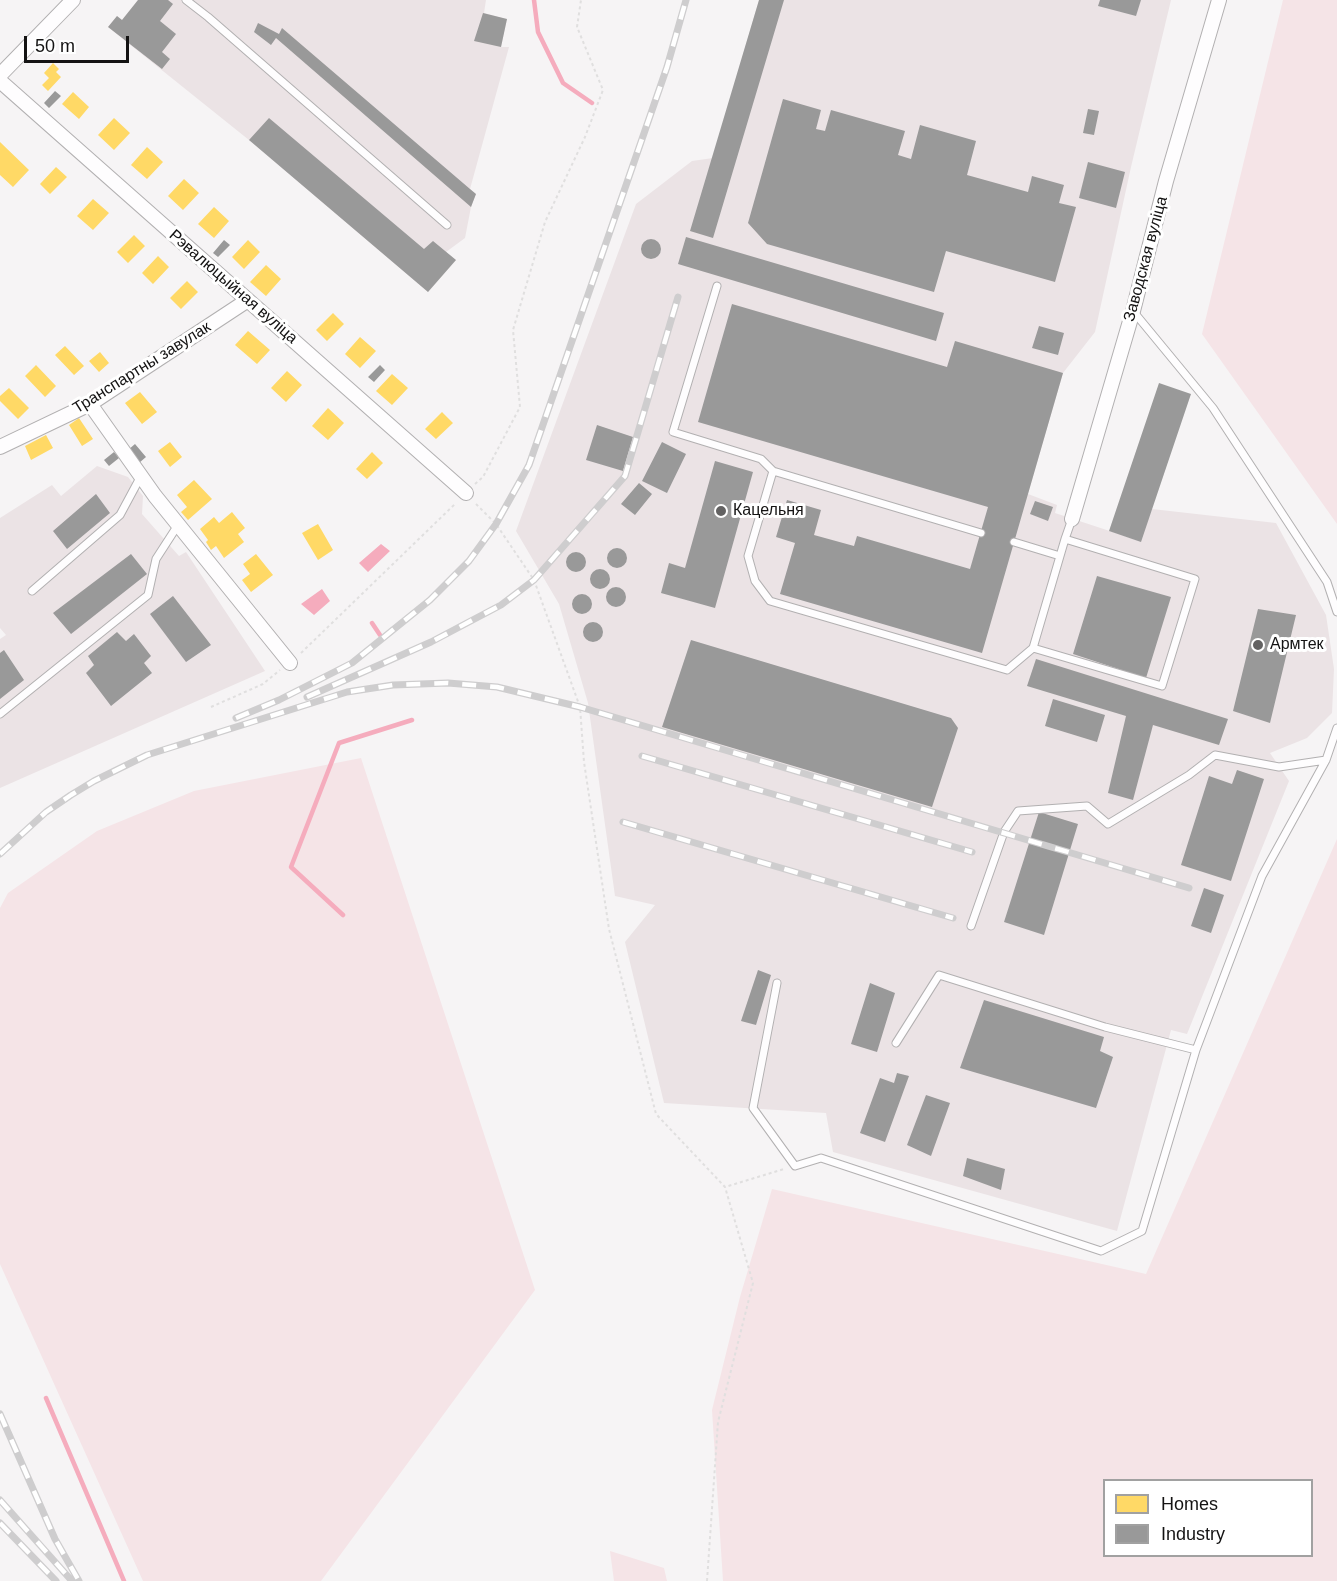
<!DOCTYPE html>
<meta charset="utf-8">
<style>
body{margin:0}
#map{position:relative;width:1337px;height:1581px;overflow:hidden;background:#f6f4f5;font-family:Arial,sans-serif}
canvas{display:block}
.legend{position:absolute;left:1103px;top:1479px;width:210px;height:78px;box-sizing:border-box;background:#fff;border:2px solid #a1a1a1;margin:0;padding:8px 10px;list-style:none;font-size:18px;color:#141313}
.legend li{display:flex;align-items:center;gap:12px;height:30px}
.legend b{width:30px;border:2px solid #a1a1a1}
.scale{position:absolute;left:24px;top:36px;width:105px;height:27px;box-sizing:border-box;border:3px solid #141313;border-top:0;padding-left:8px;font-size:18px;line-height:21px;white-space:nowrap;color:#141313;-webkit-text-stroke:4px #fff;paint-order:stroke}
</style>
<div id="map">
<canvas width="1337" height="1581"></canvas>
<ul class="legend">
<li><b style="height:16px;background:#ffd966"></b>Homes</li>
<li><b style="height:16px;background:#999"></b>Industry</li>
</ul>
<div class="scale">50 m</div>
</div>
<script>
const ctx = document.querySelector('canvas').getContext('2d');
ctx.lineJoin = 'round';
function fill(path, color) { ctx.fillStyle = color; ctx.fill(path, 'evenodd'); }
const poly = rows => new Path2D(rows.map(r => 'M' + r).join(''));
function strokePath(path, color, width, dash) { ctx.strokeStyle = color; ctx.lineWidth = width; ctx.lineCap = dash ? 'butt' : 'round'; ctx.setLineDash(dash || []); ctx.stroke(path); }
function write(font, color, halo, rows, align = 'center') {
  ctx.font = font + ' Arial,sans-serif'; ctx.lineWidth = 6; ctx.setLineDash([]); ctx.textBaseline = 'middle'; ctx.strokeStyle = halo; ctx.fillStyle = color; for (const [text, x, y, turn = 0] of rows) {
    ctx.save(); ctx.translate(x, y); ctx.rotate((+turn || 0) * Math.PI / 180); ctx.textAlign = isNaN(turn) ? turn : align; if (halo) ctx.strokeText(text, 0, 0); ctx.fillText(text, 0, 0); ctx.restore();
  }
}
const built = poly([
 [138,0,486,0,484,13,507,19,501,47,509,47,470,189,476,194,471,207,465,238,446,252,456,260,428,292,249,140,108,27,117,16,122,20],
 [759,0,1171,0,1131,167,1095,332,1063,373,1028,494,1057,505,1055,513,1140,541,1152,509,1276,523,1326,615,1334,669,1332,713,1307,738,1270,753,1289,781,1187,1034,1171,1030,1117,1231,833,1152,826,1113,664,1103,625,942,655,905,615,896,588,703,559,604,516,531,636,204,692,161,713,158],
 [97,466,128,477,143,496,142,514,179,556,186,552,265,671,0,788,0,639,6,635,0,628,0,518,52,485,61,496]
]);
const green = poly([
 [1283,0,1337,0,1337,524,1202,334],
 [361,758,535,1290,321,1581,143,1581,0,1264,0,908,8,893,97,831,194,791],
 [1337,839,1337,1581,723,1581,712,1410,740,1297,772,1189,1146,1274],
 [1104,1480,1312,1480,1312,1556,1104,1556],
 [610,1551,664,1568,667,1581,614,1581]
]);
const water = poly([
 [381,544,390,551,368,572,359,563],
 [322,589,330,601,314,615,301,604]
]);
const homes = poly([
 [53,63,59,69,56,72,61,77,48,91,42,85,49,78,44,73],
 [73,92,89,107,79,119,62,104],
 [114,118,130,133,114,150,98,135],
 [0,142,29,170,13,187,0,175],
 [147,147,163,162,147,179,131,165],
 [56,167,67,177,50,194,40,184],
 [184,179,199,193,183,210,168,196],
 [93,199,109,213,93,230,77,216],
 [214,207,229,221,214,238,198,224],
 [134,235,145,246,128,263,117,252],
 [248,240,260,252,244,269,232,257],
 [158,256,169,267,153,284,142,273],
 [266,265,281,279,266,296,250,282],
 [187,281,198,292,181,309,170,298],
 [333,313,344,324,327,341,316,330],
 [248,331,270,350,257,364,235,345],
 [360,337,376,351,360,368,345,354],
 [65,346,84,366,74,375,55,355],
 [100,352,109,363,99,372,89,361],
 [36,365,56,386,45,397,25,376],
 [287,371,302,385,286,402,271,388],
 [392,374,408,388,392,405,376,391],
 [9,388,29,408,18,419,0,401,0,396],
 [140,392,157,412,142,424,125,403],
 [328,408,344,423,328,440,312,426],
 [442,412,453,423,436,439,425,429],
 [79,418,93,439,82,446,69,425],
 [46,435,53,448,31,460,25,446],
 [170,442,182,457,170,467,158,451],
 [372,452,383,463,367,479,356,469],
 [194,480,212,499,188,520,181,512,187,507,177,495],
 [232,512,245,528,238,534,244,542,224,558,216,546,211,550,206,542,208,540,200,529,214,517,219,523],
 [318,524,333,550,318,560,302,533],
 [256,554,273,575,251,592,242,580,250,574,243,564]
]);
const industry = poly([
 [138,0,168,0,173,4,160,21,176,34,162,52,170,59,162,69,108,27,117,16,122,20],
 [759,0,784,0,713,238,690,231],
 [1100,0,1141,0,1136,16,1098,6],
 [483,13,507,19,501,47,474,41],
 [258,23,279,34,282,28,470,189,476,194,471,207,276,38,271,45,254,32],
 [55,91,61,96,49,108,44,103],
 [783,99,821,110,816,129,825,131,831,110,905,131,898,155,911,159,920,125,976,141,967,175,1028,192,1032,176,1064,185,1059,203,1076,207,1055,282,946,251,934,292,767,244,748,223],
 [1088,109,1099,111,1094,135,1083,133],
 [269,118,424,249,433,241,456,260,428,292,249,140],
 [1088,162,1125,172,1116,208,1079,198],
 [686,237,944,313,936,341,678,264],
 '641 249a10 10 0 1 1 20 0a10 10 0 1 1-20 0Z',
 [224,240,230,245,218,257,213,253],
 [732,304,947,367,955,341,1063,373,982,653,780,594,795,543,776,537,787,500,821,510,814,535,854,546,857,536,970,569,988,507,698,422],
 [1039,326,1064,333,1058,355,1032,348],
 [380,365,385,370,374,382,368,377],
 [1159,383,1191,394,1141,542,1109,531],
 [597,425,633,437,623,471,586,460],
 [662,442,686,454,667,493,642,481],
 [135,444,146,457,139,463,128,450],
 [114,452,119,458,109,466,104,460],
 [715,461,753,472,715,608,661,593,669,563,685,568],
 [639,483,652,494,635,515,621,504],
 [96,494,110,513,67,549,53,531],
 [1035,501,1053,507,1048,521,1030,514],
 '607 558a10 10 0 1 1 20 0a10 10 0 1 1-20 0Z',
 '566 562a10 10 0 1 1 20 0a10 10 0 1 1-20 0Z',
 [131,554,147,574,71,634,53,613],
 '590 579a10 10 0 1 1 20 0a10 10 0 1 1-20 0Z',
 [1097,576,1171,597,1146,678,1073,654],
 '606 597a10 10 0 1 1 20 0a10 10 0 1 1-20 0Z',
 '572 604a10 10 0 1 1 20 0a10 10 0 1 1-20 0Z',
 [173,596,211,645,186,662,150,614],
 [1258,609,1296,615,1270,723,1233,711],
 '583 632a10 10 0 1 1 20 0a10 10 0 1 1-20 0Z',
 [117,632,126,641,134,634,151,656,144,663,152,673,111,706,86,673,94,665,88,656],
 [691,640,951,718,958,728,932,807,662,727],
 [4,650,24,680,0,699,0,653],
 [1036,659,1228,719,1219,745,1153,725,1133,800,1108,793,1126,716,1027,686],
 [1053,699,1105,715,1097,742,1045,726],
 [1237,770,1264,779,1231,881,1181,865,1209,776,1232,784],
 [1039,812,1078,824,1044,935,1004,922],
 [1204,888,1224,895,1211,933,1191,926],
 [758,970,771,975,756,1025,741,1021],
 [870,983,895,993,877,1052,851,1044],
 [984,1000,1104,1037,1100,1051,1113,1057,1096,1108,960,1068],
 [897,1073,909,1076,885,1142,860,1133,880,1078,894,1083],
 [926,1095,950,1103,931,1156,907,1145],
 [967,1158,1005,1169,1001,1190,963,1176]
]);
const stream = poly([
 [534,0,538,32,563,83,592,103],
 [372,623,380,635],
 [343,915,291,867,339,743,412,720],
 [46,1398,124,1581]
]);
const path = poly([
 [475,484,483,477,520,407,513,330,545,222,585,137,603,90,577,27,581,0],
 [476,504,496,524,534,580,580,707,584,762,609,929,656,1114,725,1187,784,1169],
 [301,653,456,503],
 [211,707,263,684,280,670],
 [707,1581,718,1422,753,1283,725,1187]
]);
const service = poly([
 [186,0,208,17,447,225],
 [717,286,673,432,761,459,773,471],
 [1133,311,1213,408,1327,582,1337,612],
 [981,533,773,471,748,556,755,581,770,601,1007,670,1033,648],
 [1065,539,1195,579,1162,686,1033,648,1065,539,1072,519],
 [1014,542,1060,556],
 [32,591,120,515,141,476],
 [0,714,148,595,156,559,178,525],
 [971,926,1004,832,1018,811,1087,806,1108,824,1189,775,1215,755,1279,767,1326,760],
 [777,983,753,1108,795,1166,821,1158,1101,1251,1142,1231,1196,1050,1262,876,1326,760,1337,728],
 [896,1043,939,975,1105,1027,1196,1050]
]);
const minor = poly([
 [0,75,73,0],
 [0,81,466,493],
 [90,404,155,496,290,663],
 [0,447,90,404,248,300],
 [1072,519,1133,311,1166,181,1219,0]
]);
const rail = poly([
 [307,697,431,642,501,605,534,580,625,476,678,297],
 [236,718,279,700,352,663,430,600,469,561,496,524,529,465,667,67,686,0],
 [642,756,972,852],
 [623,822,953,918],
 [0,854,46,812,71,795,94,781,147,755,347,692,393,685,448,683,497,687,580,707,1189,888],
 [0,1414,55,1539,79,1581],
 [0,1500,72,1581],
 [0,1523,56,1581]
]);
const markers = [
 [721,511,6,"#636262"],
 [1258,645,6,"#636262"]
];
const streetNames = [
 ["Заводская вуліца",1146,259,-75],
 ["Рэвалюцыйная вуліца",233,287,41],
 ["Транспартны завулак",142,368,-32]
];
const poiNames = [
 ["Кацельня",733,511],
 ["Армтек",1270,645]
];
fill(built, '#ebe3e5');
fill(green, '#f5e4e7');
fill(water, '#f5acbd');
fill(homes, '#ffd966');
fill(industry, '#999');
strokePath(stream, '#f5acbd', 4.5);
strokePath(service, '#b2b0b1', 9);
strokePath(minor, '#b2b0b1', 16);
strokePath(path, '#e0dfdf', 2, [3, 3]);
strokePath(service, '#fefdfe', 7);
strokePath(minor, '#fefdfe', 14);
strokePath(rail, '#cecdce', 7);
strokePath(rail, '#fff', 4.5, [14]);
for (const [x, y, r, color] of markers) { const dot = new Path2D(); dot.arc(x, y, r, 0, 2 * Math.PI); ctx.fillStyle = color; ctx.fill(dot); strokePath(dot, '#fff', 2); }
write('16px', '#141313', '#fff', streetNames);
write('16px', '#141313', '#fff', poiNames, 'left');
</script>
